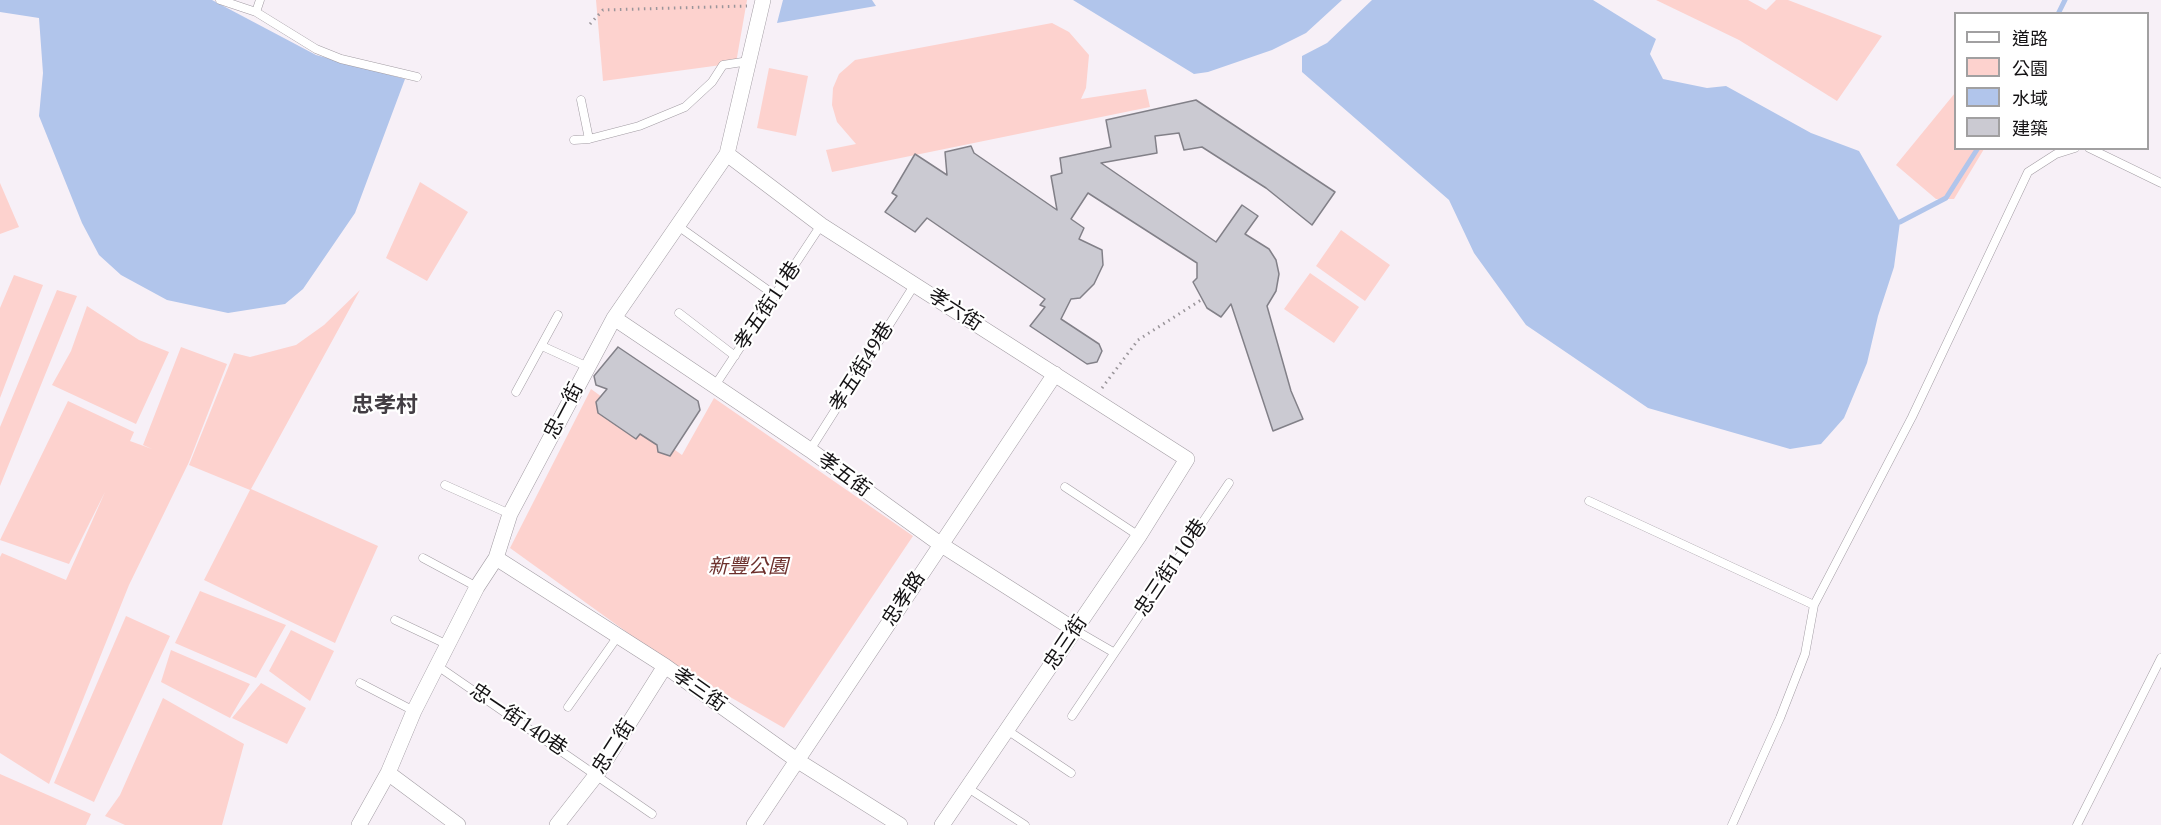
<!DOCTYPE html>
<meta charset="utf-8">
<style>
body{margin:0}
#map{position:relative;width:2161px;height:825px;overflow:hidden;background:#f7f0f7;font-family:"PT Serif","Noto Sans TC",serif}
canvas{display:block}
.legend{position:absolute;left:1954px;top:12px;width:195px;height:138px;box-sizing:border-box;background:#fff;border:2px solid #a1a0a1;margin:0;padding:8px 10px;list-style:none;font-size:18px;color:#141214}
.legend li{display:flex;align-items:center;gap:12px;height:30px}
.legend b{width:30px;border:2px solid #a1a0a1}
</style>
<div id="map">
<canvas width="2161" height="825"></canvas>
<ul class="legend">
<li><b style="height:8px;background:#fff"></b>道路</li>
<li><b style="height:16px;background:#fdd2ce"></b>公園</li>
<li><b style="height:16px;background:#b1c5eb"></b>水域</li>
<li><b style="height:16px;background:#cbcad2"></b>建築</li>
</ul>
</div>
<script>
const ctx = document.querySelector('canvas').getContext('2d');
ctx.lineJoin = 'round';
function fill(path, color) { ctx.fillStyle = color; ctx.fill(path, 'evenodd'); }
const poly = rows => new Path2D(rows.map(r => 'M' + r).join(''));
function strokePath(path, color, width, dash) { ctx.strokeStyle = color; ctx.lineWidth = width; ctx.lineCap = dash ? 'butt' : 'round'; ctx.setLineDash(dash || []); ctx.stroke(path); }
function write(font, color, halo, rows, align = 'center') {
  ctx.font = font + ' "PT Serif","Noto Sans TC",serif'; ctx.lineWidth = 4.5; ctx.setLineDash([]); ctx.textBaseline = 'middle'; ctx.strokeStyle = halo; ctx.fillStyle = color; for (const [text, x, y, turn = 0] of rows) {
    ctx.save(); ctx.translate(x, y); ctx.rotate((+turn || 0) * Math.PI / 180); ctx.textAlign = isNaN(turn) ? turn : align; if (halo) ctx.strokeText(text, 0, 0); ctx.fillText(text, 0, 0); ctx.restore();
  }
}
const green = poly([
 [596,0,747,0,736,63,603,81],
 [1656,0,1748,0,1766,10,1776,0,1788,0,1882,36,1837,101,1739,40],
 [1052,23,1069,32,1089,55,1086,88,1081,99,1146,89,1150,107,832,172,826,150,856,144,837,122,832,105,833,88,839,74,855,60],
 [769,68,808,76,796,136,757,128],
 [1955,93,1956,148,1984,149,1954,199,1936,199,1896,165],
 [420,182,468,212,427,281,386,258],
 [0,183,19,227,0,234],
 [1341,230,1390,265,1365,301,1316,266],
 [1310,273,1359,307,1334,343,1284,309],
 [14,275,43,285,0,398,0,308],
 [57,290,77,296,0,486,0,427],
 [360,290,251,489,378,546,335,643,204,580,250,490,189,465,234,353,250,357,296,345,324,325],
 [87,306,139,340,169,352,136,424,52,385,71,351],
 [181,347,227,364,189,462,129,585,49,784,0,753,0,557,2,553,66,580,105,492,69,564,0,540,68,401,134,432,130,441,152,449,143,445],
 [591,389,682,455,714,398,913,536,784,728,664,659,510,548],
 [200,591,286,625,256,678,175,643],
 [126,616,170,636,94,802,54,783],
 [291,630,334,651,310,701,269,671],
 [171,650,250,684,230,718,161,682],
 [261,683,306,708,287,744,232,718],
 [163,698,244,744,222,825,125,825,105,816,120,795],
 [0,774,91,814,86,825,0,825]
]);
const water = poly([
 [0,0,212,0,316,55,405,79,355,213,303,289,285,304,228,313,167,300,121,275,99,255,82,223,39,116,43,73,39,18,0,12],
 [783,0,872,0,876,6,777,23],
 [1073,0,1342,0,1306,33,1272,50,1208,72,1194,74],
 [1372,0,1593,0,1656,39,1650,54,1663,79,1707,88,1726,86,1811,133,1859,151,1900,222,1894,267,1878,316,1867,363,1844,418,1821,444,1790,449,1648,408,1526,325,1474,253,1449,200,1302,72,1302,56,1327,43]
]);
const stream = poly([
 [2058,14,2065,0],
 [1900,222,1946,198,1978,148]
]);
const building = poly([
 [1196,100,1335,192,1312,225,1266,188,1202,147,1184,150,1179,133,1155,136,1157,153,1101,163,1216,242,1242,205,1258,216,1245,234,1269,249,1276,260,1279,274,1276,291,1267,306,1291,391,1303,419,1273,431,1231,304,1221,317,1207,308,1193,282,1197,278,1197,263,1088,193,1071,219,1084,228,1079,239,1102,250,1103,265,1094,284,1080,298,1071,299,1061,319,1099,344,1102,351,1097,362,1087,364,1030,326,1045,307,1040,305,1045,299,927,218,915,232,885,212,897,196,892,193,915,154,947,175,945,152,971,146,974,153,1057,210,1051,176,1062,173,1060,158,1111,147,1106,120,1196,100],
 [618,347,698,401,700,410,670,456,658,452,657,445,640,434,636,439,598,413,596,402,607,389,596,385,594,376,618,347]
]);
const path = poly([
 [590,24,603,10,747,6],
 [1102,388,1138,340,1201,300]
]);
const service = poly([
 [220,0,256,12,316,49,341,59,417,77],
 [256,12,260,0],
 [581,100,589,139],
 [574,140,589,139,639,126,685,107,712,82,723,65,749,61],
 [2089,148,2161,183],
 [678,226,776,296],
 [679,313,735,356],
 [542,346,588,367],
 [714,387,821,225],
 [516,392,558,315],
 [810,450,915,284],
 [445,485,510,514],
 [1065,487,1139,536],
 [1589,501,1814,605],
 [423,558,477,587],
 [395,620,448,645],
 [1075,630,1113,652],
 [439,667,652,814],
 [360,683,414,711],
 [568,707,618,636],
 [1072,716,1229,483],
 [1007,730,1071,773],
 [968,788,1025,825],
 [1732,825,1780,718,1805,654,1814,605,1912,417,2028,172,2056,154,2075,148],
 [2077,825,2161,658]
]);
const minor = poly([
 [727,154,821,225,1187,459,1139,536,942,825],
 [614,318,810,450,940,544,1075,630],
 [496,558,665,666,798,761,900,825],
 [388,773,458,825],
 [359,825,388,773,414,711,477,587,496,558,510,514,614,318,727,154,763,0],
 [557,825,597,774,665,666],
 [754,825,1055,374]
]);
const streetNames = [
 ["孝五街11巷",768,306,-56],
 ["孝六街",955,310,33],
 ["孝五街49巷",862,367,-58],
 ["忠一街",564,411,-62],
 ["孝五街",844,475,36],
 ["忠三街110巷",1171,568,-56],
 ["忠孝路",904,599,-57],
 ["忠三街",1066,643,-56],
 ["孝三街",699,690,35],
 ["忠一街140巷",518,720,34],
 ["忠二街",614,747,-57]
];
const parkNames = [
 ["新豐公園",748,567]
];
const quarterNames = [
 ["忠孝村",385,406]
];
fill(green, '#fdd2ce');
fill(water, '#b1c5eb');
strokePath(stream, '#b1c5eb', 5);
fill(building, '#cbcad2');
strokePath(building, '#828088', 1.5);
strokePath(service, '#a29ca3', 9);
strokePath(minor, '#a29ca3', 16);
strokePath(path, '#9a959a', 3, [1.5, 4.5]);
strokePath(service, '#fff', 8);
strokePath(minor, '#fff', 15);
write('20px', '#141214', '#fff', streetNames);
write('italic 20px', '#6d302c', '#fff', parkNames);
write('bold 22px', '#433e44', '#fff', quarterNames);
</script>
